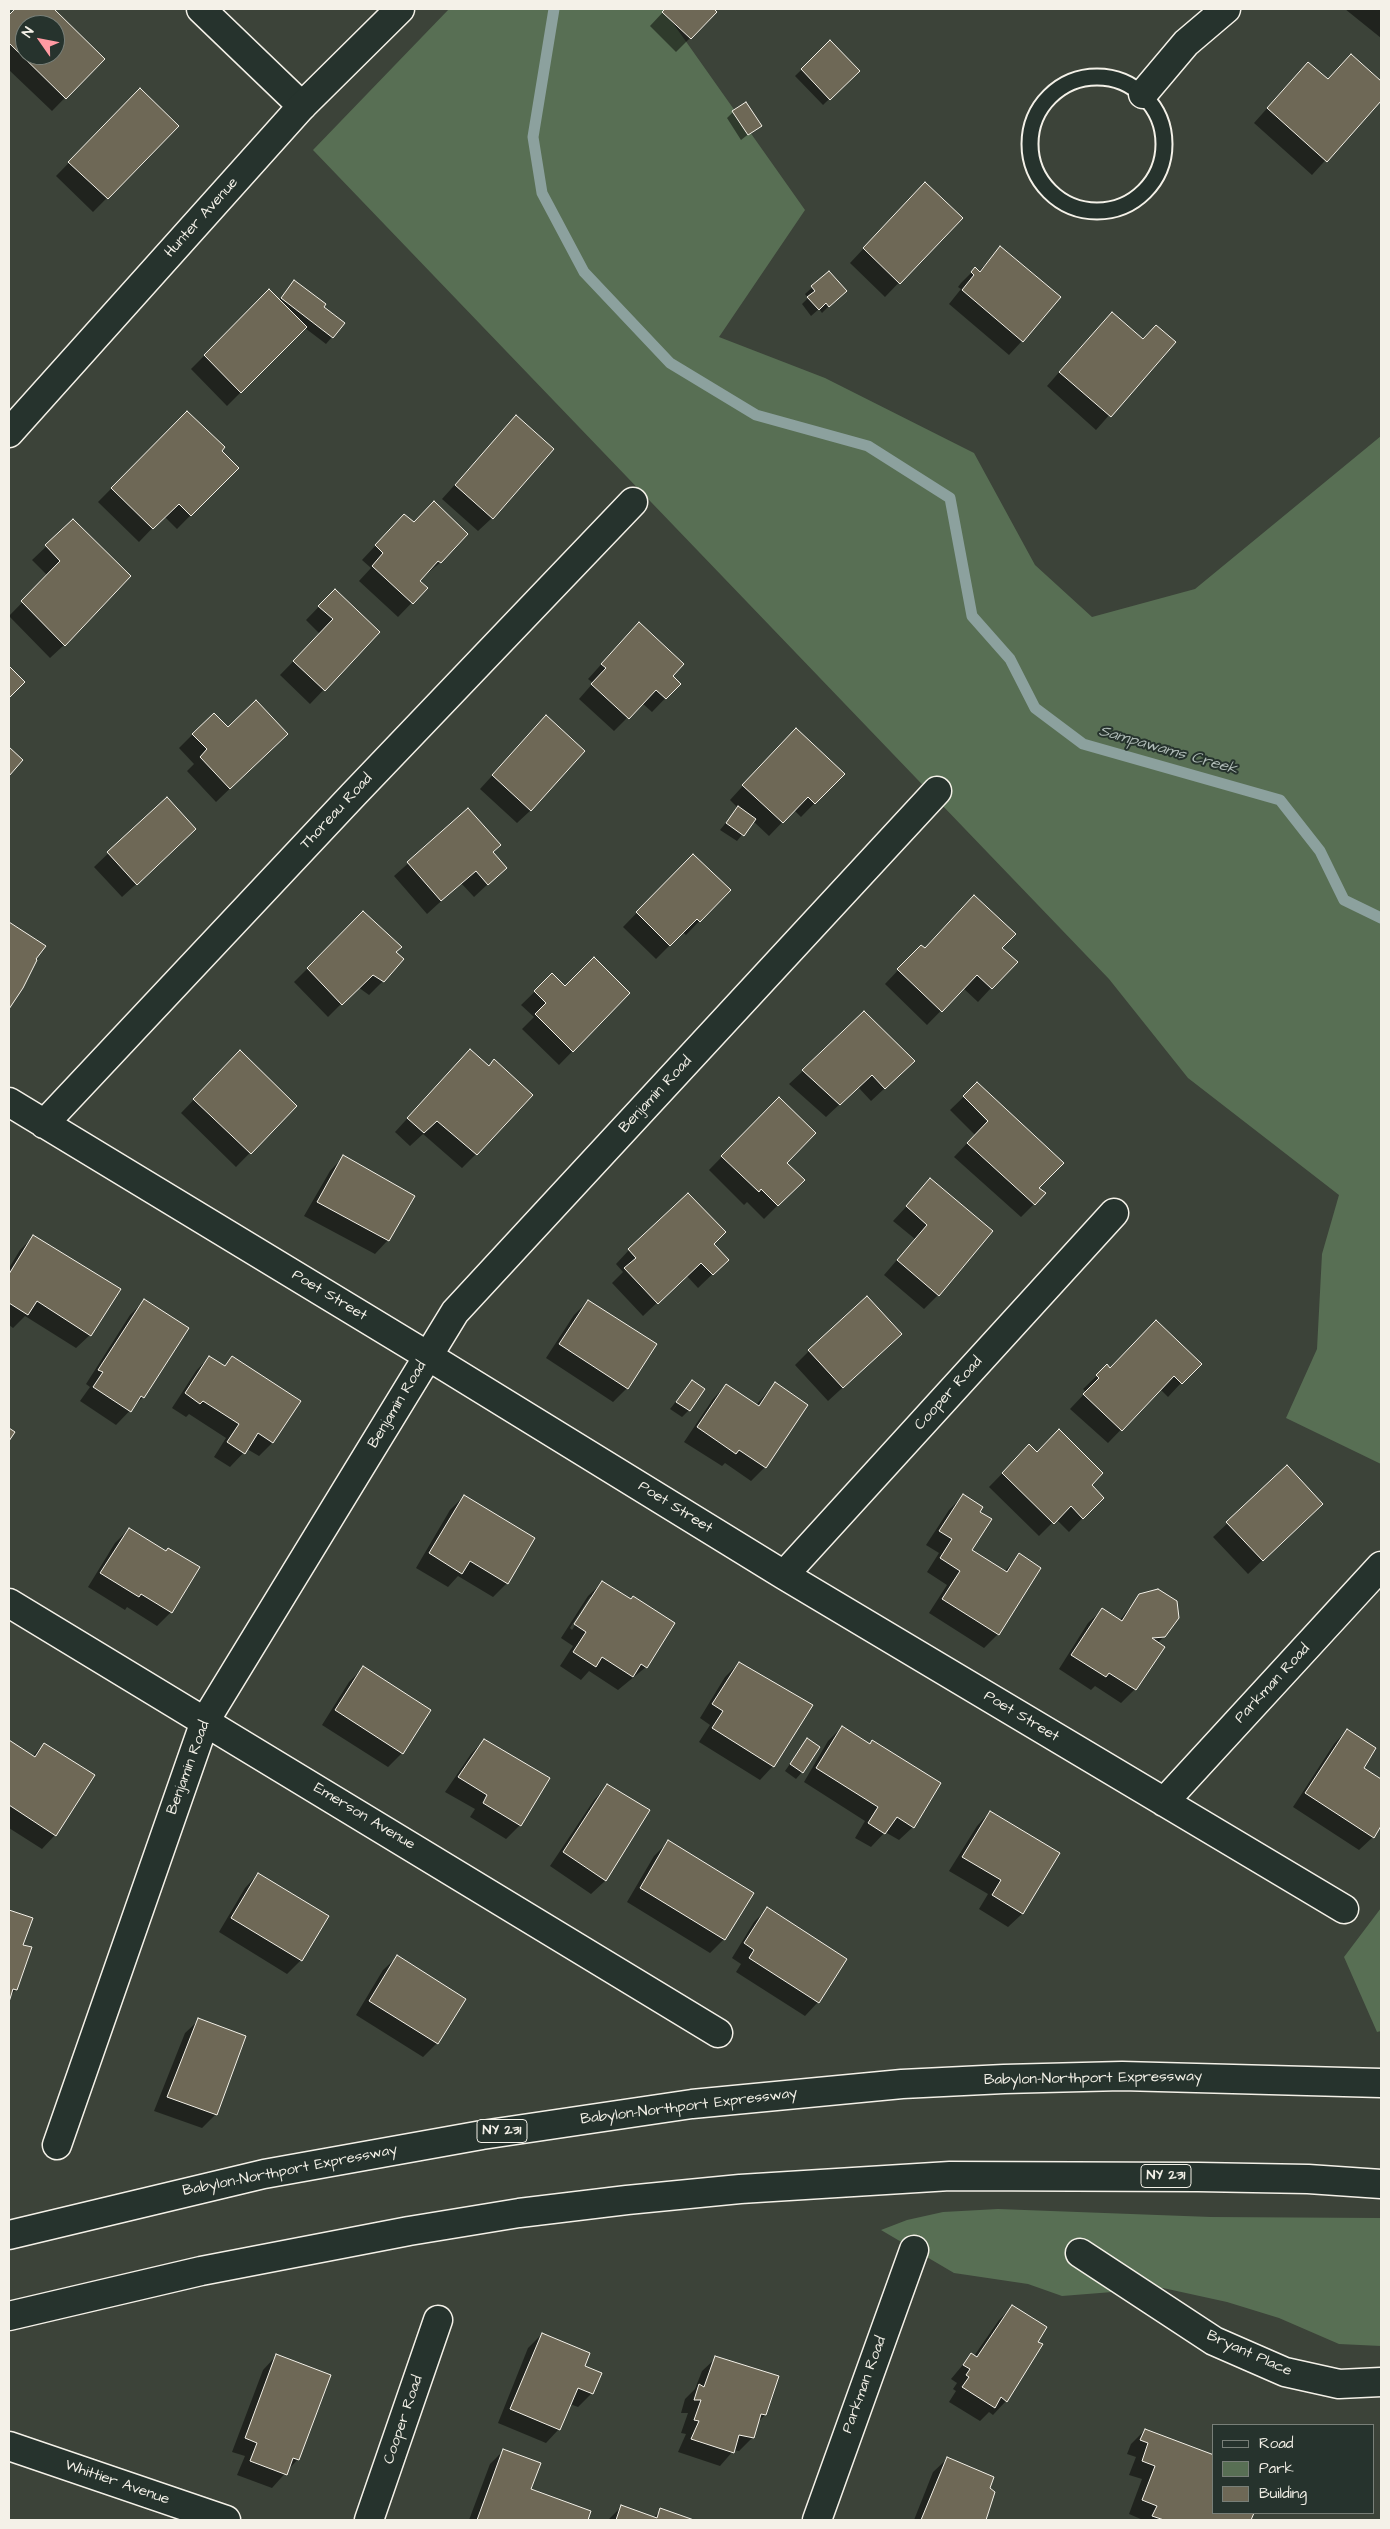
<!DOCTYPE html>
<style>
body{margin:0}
#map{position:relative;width:1390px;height:2529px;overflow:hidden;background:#3c4339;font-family:"Architects Daughter",sans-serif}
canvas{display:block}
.frame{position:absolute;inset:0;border:10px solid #f4f1e8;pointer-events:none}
.legend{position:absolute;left:1212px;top:2424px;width:162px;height:90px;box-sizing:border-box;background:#26332d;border:1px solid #787f78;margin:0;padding:6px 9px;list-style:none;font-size:15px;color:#f4f1e8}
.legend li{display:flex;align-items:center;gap:10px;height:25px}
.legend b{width:25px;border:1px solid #787f78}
.north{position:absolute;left:15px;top:15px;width:50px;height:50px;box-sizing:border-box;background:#26332d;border:1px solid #787f78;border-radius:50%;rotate:303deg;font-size:14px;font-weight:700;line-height:20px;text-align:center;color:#f4f1e8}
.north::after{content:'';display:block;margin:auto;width:18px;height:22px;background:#ff9aa2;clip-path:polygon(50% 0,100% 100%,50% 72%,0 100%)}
</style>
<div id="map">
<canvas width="1390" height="2529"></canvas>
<div class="frame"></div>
<ul class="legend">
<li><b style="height:6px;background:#26332d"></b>Road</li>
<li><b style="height:14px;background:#586f54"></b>Park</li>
<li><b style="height:14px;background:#6e6856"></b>Building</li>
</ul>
<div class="north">N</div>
</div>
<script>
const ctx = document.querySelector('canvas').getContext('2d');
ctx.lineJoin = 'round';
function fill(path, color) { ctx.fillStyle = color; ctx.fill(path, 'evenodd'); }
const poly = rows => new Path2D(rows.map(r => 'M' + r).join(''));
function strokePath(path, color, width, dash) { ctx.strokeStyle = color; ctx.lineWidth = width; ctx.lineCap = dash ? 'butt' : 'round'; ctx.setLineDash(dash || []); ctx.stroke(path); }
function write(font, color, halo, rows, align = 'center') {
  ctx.font = font + ' "Architects Daughter",sans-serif'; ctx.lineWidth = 4; ctx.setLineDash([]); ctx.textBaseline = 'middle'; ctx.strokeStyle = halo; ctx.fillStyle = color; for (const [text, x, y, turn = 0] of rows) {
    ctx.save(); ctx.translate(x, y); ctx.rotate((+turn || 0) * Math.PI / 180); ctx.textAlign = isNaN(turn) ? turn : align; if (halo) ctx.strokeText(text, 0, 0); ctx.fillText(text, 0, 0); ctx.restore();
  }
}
const green = poly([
 [449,9,663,9,805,210,719,337,825,378,974,453,1035,565,1092,617,1195,589,1381,436,1381,1464,1286,1418,1317,1349,1322,1254,1339,1195,1188,1078,1109,979,313,150],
 [1381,1908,1381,2031,1377,2032,1344,1957],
 [998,2209,1211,2217,1381,2218,1381,2346,1339,2344,1279,2318,1227,2302,1163,2288,1062,2296,1028,2284,954,2273,881,2230,907,2220,943,2212]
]);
const shadow = poly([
 [16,9,52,9,103,59,52,111,9,70,9,16],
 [25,25,55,25,55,55,25,55],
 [662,9,713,9,716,12,676,52,650,26,664,11],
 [1345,9,1381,9,1381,38],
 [830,42,858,71,823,105,795,76],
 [1351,56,1381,82,1381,99,1312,175,1254,123,1295,77,1327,80],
 [140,90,178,126,93,212,56,176],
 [733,112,760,125,741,140,727,118],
 [911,198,961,218,885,297,850,263],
 [1001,248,1022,341,1009,355,949,304,961,289,958,287,961,283,975,269,978,272],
 [829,272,838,297,822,313,819,309,811,316,802,304,808,298,805,294],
 [294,282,322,307,332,337,326,344,305,328,227,406,191,369,269,291,279,300],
 [1098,328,1142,341,1174,342,1096,430,1047,386],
 [187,412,237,468,177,529,164,516,139,542,98,502],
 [516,417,492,518,478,531,442,499],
 [73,521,64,645,50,658,9,616,48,576,32,560],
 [391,529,441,562,418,581,426,588,398,617,359,581,371,568,362,560],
 [335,590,379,632,310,704,280,675,320,634,306,620],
 [625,638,679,684,652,712,642,703,614,731,579,699,593,683,588,679],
 [227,728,273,747,216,802,187,771,194,764,179,748,193,734],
 [533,731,531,810,517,823,480,789],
 [782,743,843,774,801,817,794,810,769,836,753,821,737,841,720,830,738,808,730,800],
 [166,798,181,843,122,897,94,867],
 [468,810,492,852,505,868,474,897,461,883,427,914,394,876],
 [693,855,729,890,686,935,683,932,656,959,623,927],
 [363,913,395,952,383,981,369,995,358,987,328,1017,294,982],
 [9,924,44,946,34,959,22,987,9,1007],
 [921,946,924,949,1001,948,991,988,978,1002,963,988,927,1025,885,984],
 [552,975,565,988,629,993,559,1065,522,1029,534,1017,521,1005],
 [240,1052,296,1106,236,1167,181,1113],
 [457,1064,476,1154,462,1168,423,1134,410,1146,395,1132],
 [803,1071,900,1074,871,1101,858,1087,826,1117,789,1084],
 [977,1084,1034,1204,1021,1217,954,1157,975,1135,950,1110],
 [975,1107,993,1124,991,1126,974,1108],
 [779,1098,785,1163,803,1180,764,1219,747,1202,744,1205,709,1170],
 [343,1157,388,1240,375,1254,304,1216,330,1171],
 [931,1180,938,1295,924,1309,884,1275,915,1239,893,1221],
 [33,1237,90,1335,76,1348,25,1316,13,1328,9,1325,9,1268,20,1250],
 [712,1244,727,1260,698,1288,686,1275,643,1316,612,1283,623,1272,616,1264,629,1250],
 [144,1301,143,1397,116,1425,80,1401,90,1387,86,1384,130,1315],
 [588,1301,627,1388,613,1402,546,1358,574,1315],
 [1142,1335,1181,1383,1168,1397,1160,1389,1108,1443,1070,1409,1086,1392,1083,1389,1107,1366,1110,1369],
 [886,1348,828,1401,795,1365,809,1351],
 [209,1357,223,1367,232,1358,272,1443,259,1456,247,1449,230,1467,214,1457,226,1438,189,1414,186,1417,172,1408,196,1371],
 [692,1381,689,1410,682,1417,670,1409],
 [775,1384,765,1467,751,1481,725,1463,722,1466,684,1442,713,1399,726,1385,756,1405],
 [1029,1446,1037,1453,1090,1485,1102,1498,1069,1532,1056,1519,1039,1536,989,1487],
 [1287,1467,1308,1517,1248,1574,1213,1537],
 [464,1496,507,1583,493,1597,458,1576,448,1587,416,1568,450,1510],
 [963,1496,970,1551,1004,1572,1019,1555,1040,1568,998,1634,984,1648,929,1613,947,1585,927,1572,939,1553,926,1545,949,1510],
 [129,1529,171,1612,157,1626,127,1607,125,1610,88,1587,115,1543],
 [602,1583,646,1667,618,1690,589,1671,581,1680,560,1666,573,1646,561,1638,588,1596],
 [590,1597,593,1597,572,1630,570,1628],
 [1140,1595,1164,1636,1158,1643,1163,1647,1135,1689,1121,1703,1095,1686,1091,1690,1059,1669,1088,1623,1102,1610,1119,1621],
 [739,1663,773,1766,760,1780,699,1742,710,1725,700,1718,725,1677],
 [363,1668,402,1753,388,1767,322,1725,349,1682],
 [842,1727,913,1827,899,1840,885,1832,871,1847,855,1838,865,1821,804,1782,828,1741],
 [1347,1730,1362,1768,1381,1781,1381,1824,1373,1837,1359,1850,1293,1807,1334,1744],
 [484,1740,520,1825,506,1839,470,1817,475,1809,445,1792,471,1754],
 [807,1740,802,1772,796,1779,785,1771],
 [9,1742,32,1757,44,1744,55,1835,42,1849,9,1828],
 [607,1786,648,1810,605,1881,591,1894,550,1866,594,1800],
 [990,1812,1059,1854,1022,1914,1008,1927,979,1909,988,1894,949,1871,977,1826],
 [668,1842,752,1894,724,1939,710,1953,627,1902,654,1856],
 [258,1874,301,1960,287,1974,219,1932,245,1888],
 [767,1909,818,2002,805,2016,736,1972,741,1964,732,1958,754,1922],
 [9,1911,31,1919,22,1945,16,1989,9,1998],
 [397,1957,465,1999,437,2043,423,2057,356,2015,383,1970],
 [199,2020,216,2114,202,2128,154,2111,185,2033],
 [1012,2307,1006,2401,993,2415,989,2412,980,2421,949,2402,956,2391,953,2389,957,2383,951,2379,971,2355,974,2356,999,2320],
 [542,2334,583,2367,592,2393,578,2407,570,2404,559,2429,546,2443,498,2423,528,2348],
 [276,2356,298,2459,272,2488,237,2475,245,2456,232,2452,263,2370],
 [716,2358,765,2415,757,2423,753,2437,739,2451,734,2450,720,2466,678,2452,686,2434,681,2433,688,2413,681,2413,685,2399,695,2389,702,2371],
 [1145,2430,1214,2513,1253,2513,1250,2520,1143,2520,1129,2514,1142,2479,1129,2475,1136,2457,1127,2454,1131,2444],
 [503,2451,529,2489,589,2512,586,2520,469,2520,490,2464],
 [947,2459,994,2493,983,2520,914,2520,933,2472],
 [621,2507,653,2518,661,2510,690,2520,608,2520]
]);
const stream = poly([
 [554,9,533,137,542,193,584,272,670,363,756,415,868,446,950,498,972,616,1010,659,1035,708,1083,744,1280,800,1320,851,1344,900,1381,918]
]);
const building = poly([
 [15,9,54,9,105,59,66,99,9,43,9,15,15,9],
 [25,25,55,25,55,55,25,55,25,25],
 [665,9,714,9,717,12,691,39,662,12,665,9],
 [830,40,860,71,830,100,801,69,830,40],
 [1351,54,1381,81,1381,101,1327,162,1267,108,1308,62,1328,79,1351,54],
 [140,88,179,126,108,199,68,162,140,88],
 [746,102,762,126,748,135,732,111,746,102],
 [925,182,963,218,900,284,863,248,925,182],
 [1000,246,1061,297,1023,342,962,290,974,275,971,272,975,267,980,272,1000,246],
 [829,271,847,291,829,307,826,303,819,310,807,297,815,291,811,286,829,271],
 [294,280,326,304,324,307,345,323,333,338,281,298,294,280],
 [269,289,307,327,241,393,204,355,269,289],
 [1112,312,1143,339,1156,325,1176,342,1111,417,1059,372,1112,312],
 [187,411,225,447,222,451,239,468,191,516,179,504,153,529,111,488,187,411],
 [516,415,554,449,493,519,455,485,516,415],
 [434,501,468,534,441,563,438,561,420,581,428,588,413,604,372,566,383,553,375,545,404,514,414,522,434,501],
 [73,519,131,576,65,646,21,601,60,561,45,545,73,519],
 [335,589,380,632,325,691,293,661,333,619,318,606,335,589],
 [639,622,684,664,673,676,681,684,666,699,656,690,629,719,591,684,606,668,601,664,639,622],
 [9,666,25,682,9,698,9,666],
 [256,700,288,734,230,789,200,757,207,749,192,734,214,713,228,727,256,700],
 [546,715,585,751,531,811,492,775,546,715],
 [796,728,845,774,815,804,808,797,783,823,742,785,796,728],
 [9,747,23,760,9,776,9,747],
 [167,797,196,829,137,885,107,852,167,797],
 [738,806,756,819,744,836,726,823,738,806],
 [468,808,501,845,493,852,507,868,488,885,476,871,441,901,407,862,468,808],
 [693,854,731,890,700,922,697,919,670,946,636,912,693,854],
 [974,895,1016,934,1002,948,1018,962,992,989,977,975,942,1012,897,969,921,945,925,948,974,895],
 [363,911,402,947,396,952,404,959,384,982,373,975,342,1005,307,968,363,911],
 [9,922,46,946,36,959,37,960,23,988,9,1009,9,922],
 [594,957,630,993,573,1052,535,1014,546,1003,534,991,552,973,565,986,594,957],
 [864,1011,915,1061,885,1089,872,1075,840,1105,802,1070,864,1011],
 [470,1049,489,1066,494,1059,533,1095,477,1155,437,1121,424,1133,407,1118,470,1049],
 [240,1050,297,1106,251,1154,193,1099,240,1050],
 [977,1082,1064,1163,1039,1188,1046,1193,1035,1205,967,1143,988,1121,963,1096,977,1082],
 [779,1097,816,1133,787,1163,805,1180,778,1206,761,1189,759,1192,721,1156,779,1097],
 [343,1155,415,1196,389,1241,317,1202,343,1155],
 [930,1178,993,1231,939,1296,897,1260,927,1225,906,1206,930,1178],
 [688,1193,726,1232,714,1244,729,1260,713,1275,701,1263,658,1304,624,1268,636,1258,628,1249,688,1193],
 [33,1235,121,1289,91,1336,37,1301,28,1315,9,1303,9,1274,33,1235],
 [867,1296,902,1334,843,1388,808,1350,867,1296],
 [144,1299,189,1328,144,1398,141,1396,131,1412,93,1387,103,1372,98,1370,144,1299],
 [588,1300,657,1344,628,1389,559,1344,588,1300],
 [1156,1320,1202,1364,1182,1384,1174,1376,1122,1431,1083,1394,1099,1378,1096,1375,1107,1364,1110,1368,1156,1320],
 [209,1356,225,1366,232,1356,301,1401,273,1443,258,1433,245,1454,227,1442,239,1424,203,1401,200,1404,185,1393,209,1356],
 [692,1380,705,1389,690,1411,676,1402,692,1380],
 [775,1382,808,1405,766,1468,739,1450,736,1454,697,1427,726,1384,759,1406,775,1382],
 [9,1428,15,1432,9,1441,9,1428],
 [1059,1429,1103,1473,1092,1485,1104,1498,1083,1519,1071,1506,1054,1524,1002,1473,1029,1444,1037,1452,1059,1429],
 [1287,1465,1323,1504,1263,1561,1226,1522,1287,1465],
 [963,1494,983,1507,980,1512,992,1519,972,1550,1007,1572,1019,1553,1041,1568,999,1635,942,1599,960,1571,940,1558,952,1539,939,1531,963,1494],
 [464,1495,535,1538,508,1584,470,1561,462,1574,429,1553,464,1495],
 [129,1528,166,1551,168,1548,200,1567,172,1613,141,1594,139,1597,100,1573,129,1528],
 [602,1581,631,1599,633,1596,675,1623,647,1668,641,1664,633,1677,602,1657,596,1667,573,1652,586,1632,574,1624,602,1581],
 [1158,1589,1177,1601,1179,1618,1165,1637,1152,1638,1165,1647,1136,1690,1109,1673,1106,1677,1071,1655,1102,1608,1122,1621,1139,1594,1158,1589],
 [739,1662,813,1705,774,1767,712,1728,723,1711,712,1704,739,1662],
 [363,1666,431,1710,403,1754,335,1710,363,1666],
 [842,1726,870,1744,872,1740,941,1783,914,1828,897,1817,885,1834,868,1823,878,1807,816,1768,842,1726],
 [1347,1729,1376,1748,1364,1768,1381,1779,1381,1826,1374,1838,1305,1793,1347,1729],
 [807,1738,820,1747,803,1773,790,1764,807,1738],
 [484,1739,550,1778,521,1826,483,1803,487,1795,458,1777,484,1739],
 [9,1740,35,1757,44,1743,95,1775,56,1836,9,1805,9,1740],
 [607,1784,650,1810,606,1881,563,1852,607,1784],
 [990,1811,1060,1853,1023,1914,992,1895,1001,1880,962,1857,990,1811],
 [668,1840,754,1893,725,1940,640,1888,668,1840],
 [258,1873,329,1916,302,1961,231,1918,258,1873],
 [767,1907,847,1959,819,2003,749,1958,754,1950,744,1943,767,1907],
 [9,1910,33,1918,23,1945,32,1947,17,1990,13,1989,9,2002,9,1910],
 [397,1955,466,1999,438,2044,369,2001,397,1955],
 [198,2018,246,2036,217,2115,167,2097,198,2018],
 [1012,2305,1047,2327,1038,2342,1043,2344,1007,2402,1001,2397,995,2408,962,2387,969,2377,966,2375,970,2369,963,2365,971,2353,977,2357,1012,2305],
 [542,2333,590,2353,585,2366,602,2373,593,2394,578,2388,560,2430,510,2409,542,2333],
 [276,2354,331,2375,299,2460,293,2458,287,2475,250,2461,257,2443,245,2438,276,2354],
 [715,2356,779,2376,766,2415,761,2414,754,2438,739,2435,734,2453,691,2439,699,2421,694,2420,701,2400,694,2400,699,2384,704,2387,715,2356],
 [1145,2429,1214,2455,1214,2513,1254,2513,1251,2520,1164,2520,1152,2516,1157,2506,1142,2500,1155,2466,1142,2461,1148,2443,1140,2440,1145,2429],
 [503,2449,541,2463,531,2489,591,2511,588,2520,477,2520,503,2449],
 [947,2457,994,2477,990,2488,995,2492,986,2520,921,2520,947,2457],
 [621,2505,657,2518,660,2508,694,2520,616,2520,621,2505]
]);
const service = poly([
 '1030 144a67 67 0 1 1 134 0a67 67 0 1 1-134 0Z'
]);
const minor = poly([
 [201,9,302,106],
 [1143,94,1186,43,1226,9],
 [9,1102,428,1356,784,1575,1344,1909],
 [44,1124,353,795,633,502],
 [784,1575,1114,1213],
 [9,1603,718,2033],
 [1164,1802,1381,1566],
 [57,2145,205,1721,455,1312,937,791],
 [1080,2253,1214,2341,1285,2372,1339,2384,1381,2382],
 [9,2446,226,2520],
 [369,2520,438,2320],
 [817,2520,914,2250]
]);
const tertiary = poly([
 [9,433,302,106,400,9]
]);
const primary = poly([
 [9,2235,264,2174,482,2135,692,2104,902,2084,1004,2079,1122,2076,1381,2083],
 [9,2316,201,2271,409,2231,519,2213,627,2200,740,2189,950,2176,1198,2177,1308,2179,1381,2184]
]);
const shields = [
 [502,2131,50],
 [1166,2176,50]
];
const shieldNames = [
 ["NY 231",502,2131],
 ["NY 231",1166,2176]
];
const streetNames = [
 ["Hunter Avenue",202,218,-48],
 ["Thoreau Road",337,812,-47],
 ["Benjamin Road",656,1095,-47],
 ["Poet Street",329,1296,31],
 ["Cooper Road",949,1394,-48],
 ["Benjamin Road",398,1405,-59],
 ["Poet Street",675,1508,32],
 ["Parkman Road",1273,1684,-47],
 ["Poet Street",1021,1717,31],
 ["Benjamin Road",189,1768,-70],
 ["Emerson Avenue",364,1817,31],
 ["Babylon-Northport Expressway",1093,2079,-1],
 ["Babylon-Northport Expressway",689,2107,-7],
 ["Babylon-Northport Expressway",290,2171,-11],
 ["Bryant Place",1249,2354,24],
 ["Parkman Road",865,2385,-70],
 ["Cooper Road",404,2420,-71],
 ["Whittier Avenue",117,2483,19]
];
const waterNames = [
 ["Sampawams Creek",1168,751,16]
];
fill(green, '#586f54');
fill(shadow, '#0007');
strokePath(stream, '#8ca19e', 11);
fill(building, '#6e6856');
strokePath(building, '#f4f1e8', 1);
strokePath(service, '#f4f1e8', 19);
strokePath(minor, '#f4f1e8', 31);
strokePath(tertiary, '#f4f1e8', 31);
strokePath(primary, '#f4f1e8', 31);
strokePath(service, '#26332d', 15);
strokePath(minor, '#26332d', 28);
strokePath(tertiary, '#26332d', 28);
strokePath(primary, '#26332d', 28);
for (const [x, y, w] of shields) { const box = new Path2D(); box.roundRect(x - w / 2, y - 11.5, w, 23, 4); ctx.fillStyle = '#26332d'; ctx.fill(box); strokePath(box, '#f4f1e8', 1); }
write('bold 14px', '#f4f1e8', null, shieldNames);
write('15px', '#f4f1e8', '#26332d', streetNames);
write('italic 16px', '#afbbb7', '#26332d', waterNames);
</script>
